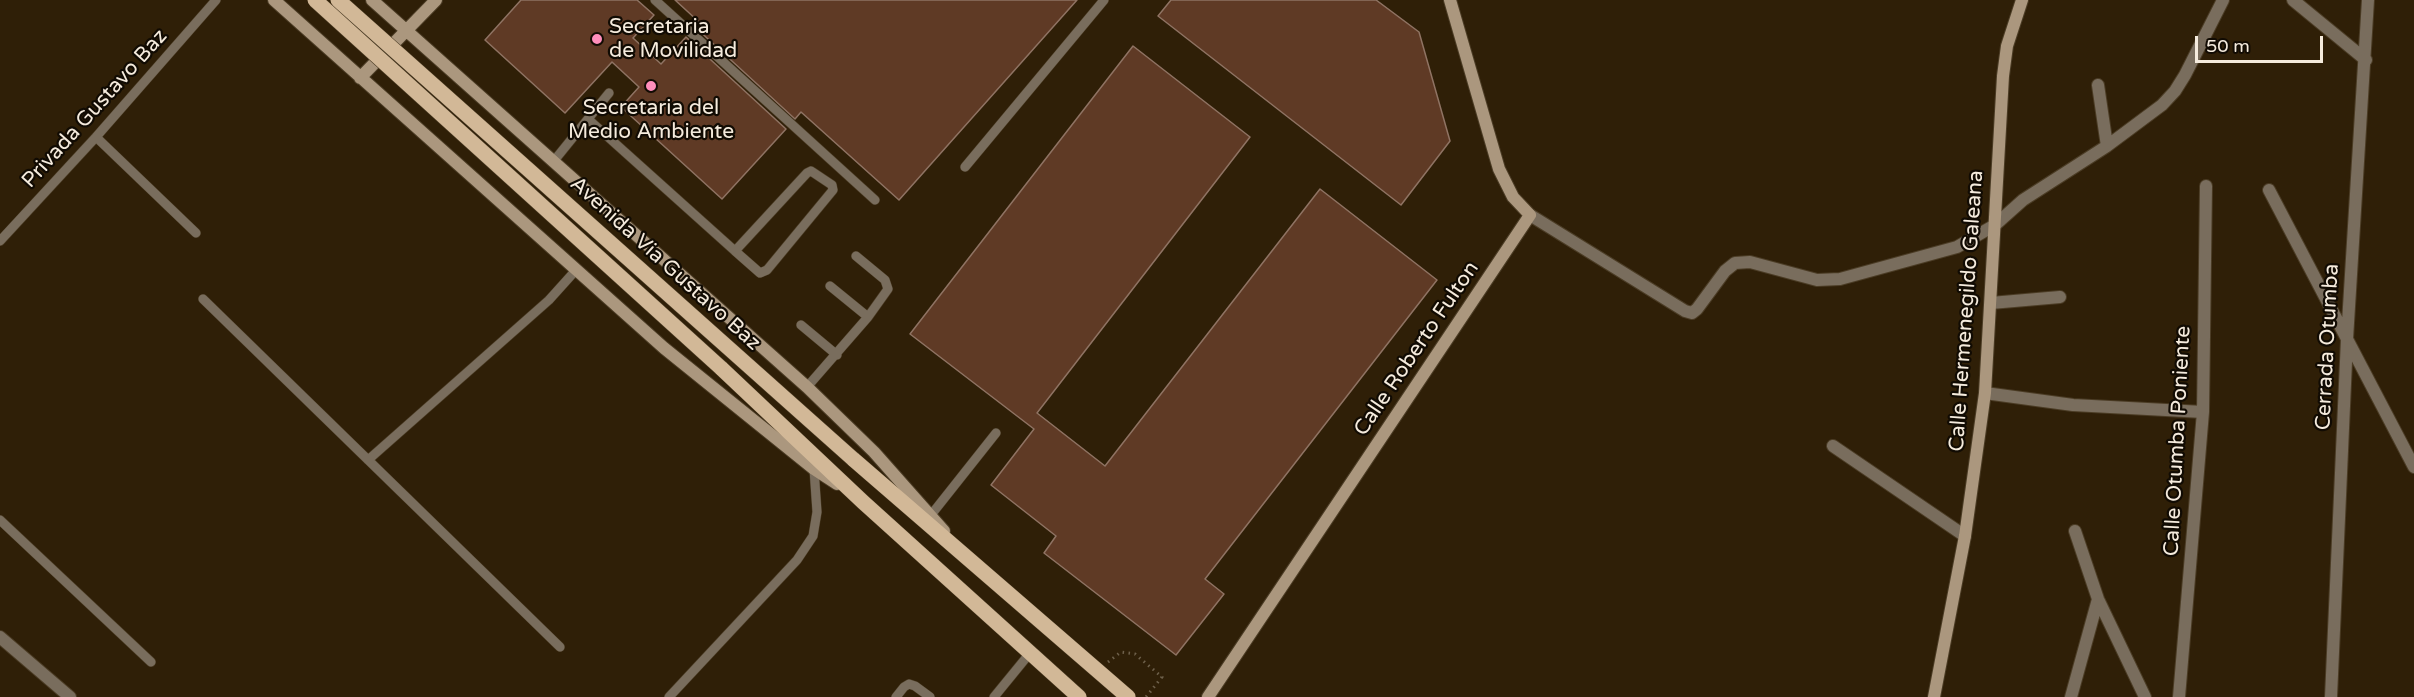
<!DOCTYPE html>
<style>
body{margin:0}
#map{position:relative;width:2414px;height:697px;overflow:hidden;background:#2f1f07;font-family:"Varela Round",sans-serif}
canvas{display:block}
.scale{position:absolute;left:2195px;top:36px;width:128px;height:27px;box-sizing:border-box;border:3px solid #f5ebdd;border-top:0;padding-left:8px;font-size:18px;line-height:21px;white-space:nowrap;color:#f5ebdd;-webkit-text-stroke:4px #110b03;paint-order:stroke}
</style>
<div id="map">
<canvas width="2414" height="697"></canvas>
<div class="scale">50 m</div>
</div>
<script>
const ctx = document.querySelector('canvas').getContext('2d');
ctx.lineJoin = 'round';
function fill(path, color) { ctx.fillStyle = color; ctx.fill(path, 'evenodd'); }
const poly = rows => new Path2D(rows.map(r => 'M' + r).join(''));
function strokePath(path, color, width, dash) { ctx.strokeStyle = color; ctx.lineWidth = width; ctx.lineCap = dash ? 'butt' : 'round'; ctx.setLineDash(dash || []); ctx.stroke(path); }
function write(font, color, halo, rows, align = 'center') {
  ctx.font = font + ' "Varela Round",sans-serif'; ctx.lineWidth = 4.5; ctx.setLineDash([]); ctx.textBaseline = 'middle'; ctx.strokeStyle = halo; ctx.fillStyle = color; for (const [text, x, y, turn = 0] of rows) {
    ctx.save(); ctx.translate(x, y); ctx.rotate((+turn || 0) * Math.PI / 180); ctx.textAlign = isNaN(turn) ? turn : align; if (halo) ctx.strokeText(text, 0, 0); ctx.fillText(text, 0, 0); ctx.restore();
  }
}
const building = poly([
 [521,0,637,0,654,15,633,38,661,64,686,37,786,129,722,199,621,107,639,87,612,62,565,113,485,40,521,0],
 [675,0,1077,0,899,200,801,112,795,119,695,27,699,22,675,0],
 [1171,0,1376,0,1419,32,1450,141,1401,205,1158,16,1171,0],
 [1133,46,1250,137,1037,413,1105,466,1320,189,1437,280,1205,579,1224,594,1176,655,1044,553,1056,536,991,485,1034,429,910,334,1133,46]
]);
const path = poly([
 [1108,662,1121,652,1135,654,1162,677,1146,697]
]);
const lane = poly([
 [655,0,875,200],
 [588,119,735,251],
 [96,137,196,233],
 [553,162,609,93],
 [965,167,1104,0],
 [811,171,832,185,833,190,767,270,760,273,735,251,807,173,811,171],
 [0,241,96,137,216,0],
 [830,286,868,317],
 [203,299,560,647],
 [801,325,837,355],
 [807,387,868,317,888,289,885,280,856,256],
 [368,460,549,300,576,270],
 [931,515,996,433],
 [0,520,151,662],
 [669,697,797,560,813,536,817,512,814,469],
 [896,697,904,687,909,684,915,686,930,697],
 [994,697,1030,653]
]);
const street = poly([
 [2293,0,2366,60],
 [2098,85,2107,146],
 [2269,190,2414,467],
 [1530,215,1685,311,1692,313,1697,309,1725,271,1735,263,1750,262,1817,280,1840,279,1957,247,1995,225,2023,200,2107,146,2162,105,2175,91,2185,75,2223,0],
 [1991,303,2060,297],
 [1985,393,2073,405,2203,412],
 [1833,446,1965,536],
 [2075,531,2098,599,2145,697],
 [0,637,70,697],
 [2071,697,2098,599],
 [2179,697,2203,412,2206,186],
 [2331,697,2347,339,2368,0]
]);
const secondary = poly([
 [274,0,664,348,814,469,837,484],
 [372,0,807,387,874,452,944,531],
 [360,78,436,0],
 [1208,697,1530,215,1513,197,1499,169,1450,0],
 [1934,697,1965,536,1985,393,2003,76,2007,46,2022,0]
]);
const primary = poly([
 [721,368,863,502,1079,697],
 [853,459,1128,697]
]);
const primaryBridge = poly([
 [315,0,721,368],
 [338,0,853,459]
]);
const markers = [
 [597,39,6,"#fe8ebb"],
 [651,86,6,"#fe8ebb"]
];
const poiNames = [
 ["Secretaria",609,27],
 ["de Movilidad",609,51],
 ["Secretaria del",651,108,"center"],
 ["Medio Ambiente",651,132,"center"]
];
const streetNames = [
 ["Privada Gustavo Baz",95,109,-48],
 ["Avenida Via Gustavo Baz",665,264,42],
 ["Calle Hermenegildo Galeana",1967,311,-86],
 ["Cerrada Otumba",2328,347,-87],
 ["Calle Roberto Fulton",1417,349,-56],
 ["Calle Otumba Poniente",2178,441,-87]
];
fill(building, '#5f3a25');
strokePath(building, '#8f7363', 1.5);
strokePath(lane, '#4b3c25', 10);
strokePath(street, '#4b3c25', 14);
strokePath(secondary, '#4b3c25', 14);
strokePath(primary, '#4b3c25', 16);
strokePath(path, '#6e604b', 3, [1.5, 4.5]);
strokePath(lane, '#796d5d', 9);
strokePath(street, '#796d5d', 12);
strokePath(secondary, '#ab977e', 12);
strokePath(primary, '#d2b897', 15);
strokePath(primaryBridge, '#4b3c25', 16, []);
strokePath(primaryBridge, '#d2b897', 15);
for (const [x, y, r, color] of markers) { const dot = new Path2D(); dot.arc(x, y, r, 0, 2 * Math.PI); ctx.fillStyle = color; ctx.fill(dot); strokePath(dot, '#110b03', 2); }
write('21px', '#f5ebdd', '#110b03', poiNames, 'left');
write('21px', '#f5ebdd', '#110b03', streetNames);
</script>
